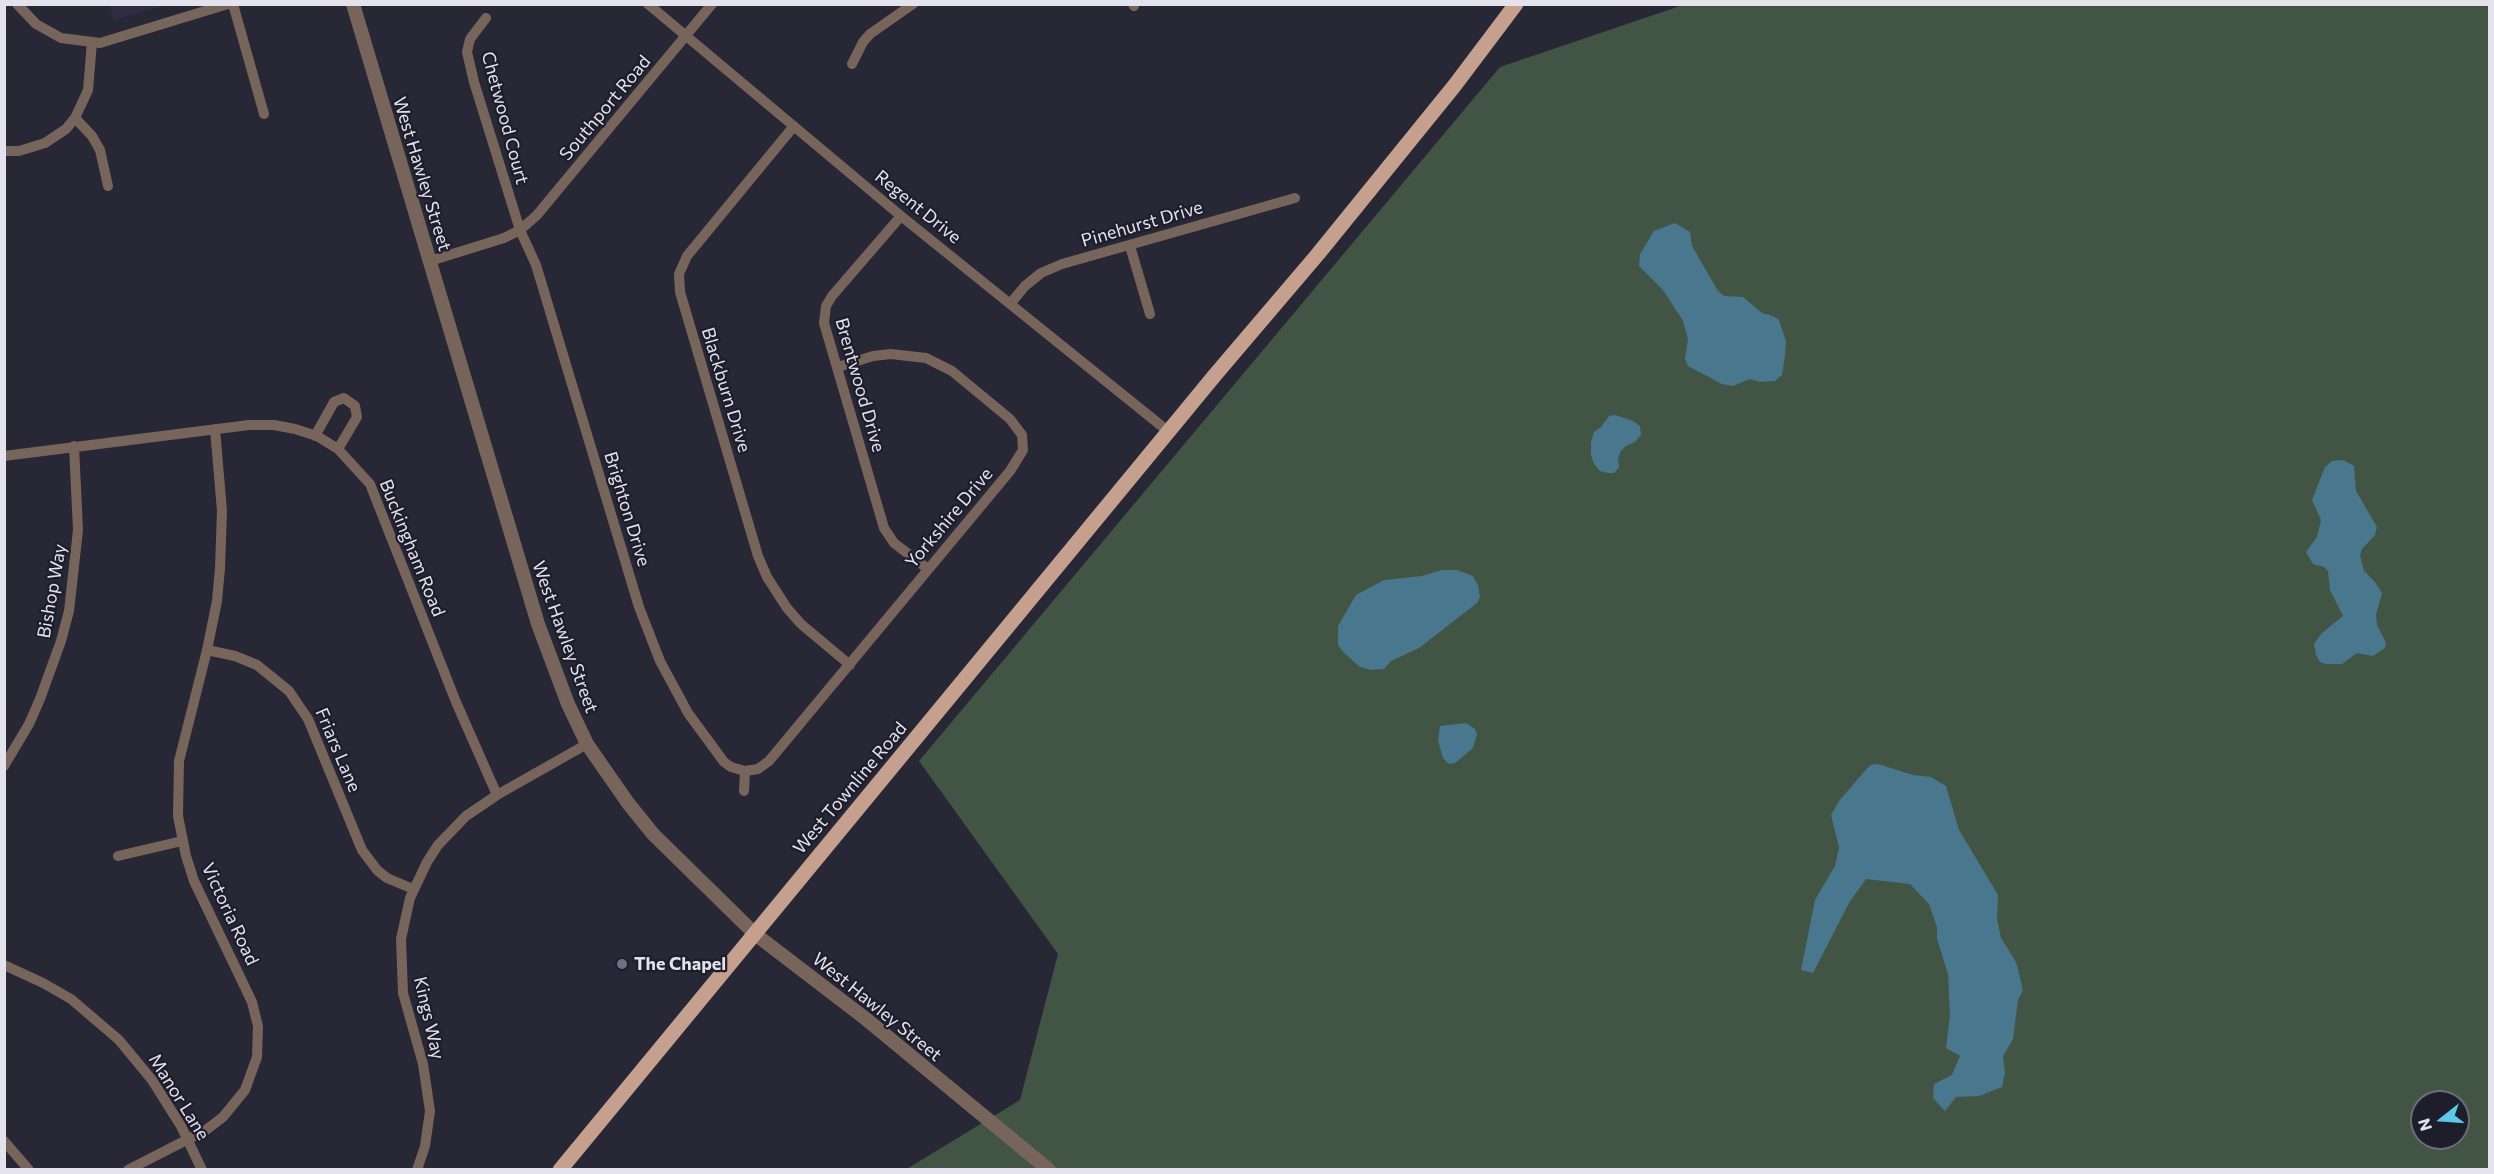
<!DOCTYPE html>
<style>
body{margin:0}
#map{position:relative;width:2494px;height:1174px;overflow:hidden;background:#272736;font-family:Commissioner,sans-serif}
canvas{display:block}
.frame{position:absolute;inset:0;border:6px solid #e3e2ed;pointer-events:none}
.north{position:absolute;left:2410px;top:1090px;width:60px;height:60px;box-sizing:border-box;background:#1e1d2c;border:2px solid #6d6c79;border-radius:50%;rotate:253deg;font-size:16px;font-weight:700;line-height:24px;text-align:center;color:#e3e2ed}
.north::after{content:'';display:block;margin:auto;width:21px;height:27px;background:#5bc8e7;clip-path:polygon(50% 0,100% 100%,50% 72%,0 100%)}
</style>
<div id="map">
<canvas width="2494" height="1174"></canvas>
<div class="frame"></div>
<div class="north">N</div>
</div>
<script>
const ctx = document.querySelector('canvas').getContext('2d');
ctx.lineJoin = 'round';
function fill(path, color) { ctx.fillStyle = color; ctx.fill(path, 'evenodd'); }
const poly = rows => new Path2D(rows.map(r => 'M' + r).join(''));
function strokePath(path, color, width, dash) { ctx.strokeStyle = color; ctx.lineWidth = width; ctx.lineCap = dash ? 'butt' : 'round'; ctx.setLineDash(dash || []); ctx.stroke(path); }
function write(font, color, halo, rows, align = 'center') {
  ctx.font = font + ' Commissioner,sans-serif'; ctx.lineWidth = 4.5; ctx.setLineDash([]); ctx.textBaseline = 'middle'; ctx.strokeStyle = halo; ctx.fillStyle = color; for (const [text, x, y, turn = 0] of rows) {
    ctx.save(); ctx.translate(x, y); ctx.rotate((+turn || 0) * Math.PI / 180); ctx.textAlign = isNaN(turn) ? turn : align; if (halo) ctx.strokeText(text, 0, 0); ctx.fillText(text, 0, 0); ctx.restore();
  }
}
const built = poly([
 [109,5,109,4,166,5,114,20]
]);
const green = poly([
 [1683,5,2489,5,2489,1169,905,1170,1020,1100,1058,954,919,761,1500,67],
 [2422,1102,2458,1102,2458,1138,2422,1138]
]);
const water = poly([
 [1675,223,1690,232,1692,246,1718,291,1724,296,1743,297,1762,313,1773,316,1779,320,1786,341,1785,355,1782,375,1775,381,1760,382,1750,379,1733,386,1722,384,1688,366,1685,359,1688,339,1683,321,1663,290,1639,266,1640,254,1654,231],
 [1615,415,1633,421,1640,426,1641,435,1635,442,1626,446,1621,451,1618,458,1619,467,1614,473,1608,473,1600,471,1594,464,1591,455,1591,442,1594,432,1601,427,1609,416],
 [2343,460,2354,466,2356,491,2377,527,2375,535,2362,549,2360,555,2364,571,2375,582,2382,593,2376,615,2377,625,2386,643,2385,648,2373,656,2357,653,2342,664,2326,664,2320,662,2316,655,2314,644,2322,633,2343,616,2330,590,2328,571,2324,567,2313,564,2306,552,2317,537,2321,520,2312,500,2325,467,2332,461],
 [1442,570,1457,570,1473,576,1478,585,1480,597,1477,603,1419,648,1391,661,1384,669,1371,670,1360,667,1343,652,1338,645,1338,626,1356,595,1384,580,1422,576],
 [1466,723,1475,729,1477,734,1473,748,1455,763,1449,764,1443,758,1438,740,1440,726],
 [1878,764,1913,775,1931,777,1946,786,1959,830,1998,895,1997,919,2001,938,2016,962,2023,990,2018,1000,2013,1039,2003,1056,2005,1073,2002,1087,1979,1096,1956,1097,1945,1111,1933,1098,1934,1084,1952,1075,1960,1056,1946,1048,1950,1016,1948,974,1937,939,1937,927,1929,904,1910,884,1866,879,1849,903,1813,973,1801,970,1815,900,1835,866,1839,847,1831,815,1839,801,1870,765]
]);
const minor = poly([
 [17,4,36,24,61,38,100,43,228,4],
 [233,4,264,114],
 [648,4,901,216,1169,432],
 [1133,4,1134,6],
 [486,18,470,39,467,52,474,82,520,230,536,265,639,607,660,661,688,713,724,762,731,767,745,771,758,769,769,761,1010,471,1023,450,1022,435,1010,419,952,371,926,358,891,354,873,356,838,367],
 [852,64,863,42,870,34,913,4],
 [75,118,92,136,100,150,108,186],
 [794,126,687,256,679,274,680,292,758,556,767,577,787,608,801,624,850,665],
 [4,151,19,151,45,143,66,129,75,118,88,90,92,42],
 [901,216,832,296,826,306,824,323,884,528,894,543,928,569],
 [1130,246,1150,314],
 [430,261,504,238,520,230,537,215,712,4],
 [1010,304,1025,286,1041,273,1062,264,1295,198],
 [315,436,334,402,344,398,355,406,357,417,338,449],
 [4,456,249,425,274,425,295,429,317,436,338,449,370,484,456,702,497,795],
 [207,650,235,656,257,665,289,691,308,719,362,850,377,870,387,878,413,889],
 [4,766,29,724,40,699,61,641,69,611,78,530,74,446],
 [744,791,745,771],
 [118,856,182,841],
 [4,965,43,983,71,999,119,1040,152,1080,181,1126,202,1170],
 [4,1141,29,1170],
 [128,1170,206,1130,223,1117,245,1090,257,1057,258,1026,252,1002,194,881,186,856,178,816,179,761,207,650,217,601,220,568,222,511,215,429],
 [417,1170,425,1146,430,1111,423,1064,403,993,401,939,410,898,427,862,438,845,466,816,497,795,587,744]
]);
const tertiary = poly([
 [353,4,538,624,568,704,587,744,628,803,653,834,755,934,866,1019,1049,1170]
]);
const primary = poly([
 [560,1170,1215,375,1318,254,1455,85,1516,4]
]);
const markers = [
 [622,964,6,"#6b7280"]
];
const streetNames = [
 ["Southport Road",605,108,-50],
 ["Chetwood Court",505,118,75],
 ["West Hawley Street",422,174,73],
 ["Regent Drive",918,207,39],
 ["Pinehurst Drive",1142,224,-16],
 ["Brentwood Drive",860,385,74],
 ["Blackburn Drive",726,390,73],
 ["Brighton Drive",627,509,73],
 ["Yorkshire Drive",949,518,-50],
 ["Buckingham Road",412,548,68],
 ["Bishop Way",52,591,-80],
 ["West Hawley Street",565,637,70],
 ["Friars Lane",338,750,67],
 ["West Townline Road",850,788,-50],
 ["Victoria Road",230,914,65],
 ["West Hawley Street",877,1007,39],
 ["Kings Way",429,1018,77],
 ["Manor Lane",179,1097,58]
];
const poiNames = [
 ["The Chapel",634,964]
];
fill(built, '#2f2d43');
fill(green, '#425545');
fill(water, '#49778d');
strokePath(minor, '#77655c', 10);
strokePath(tertiary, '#77655c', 14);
strokePath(primary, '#c6a08f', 15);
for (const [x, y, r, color] of markers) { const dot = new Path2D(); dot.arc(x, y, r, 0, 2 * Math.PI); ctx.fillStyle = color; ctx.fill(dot); strokePath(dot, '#1e1d2c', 2); }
write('18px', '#e3e2ed', '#1e1d2c', streetNames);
write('bold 18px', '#e3e2ed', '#1e1d2c', poiNames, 'left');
</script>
